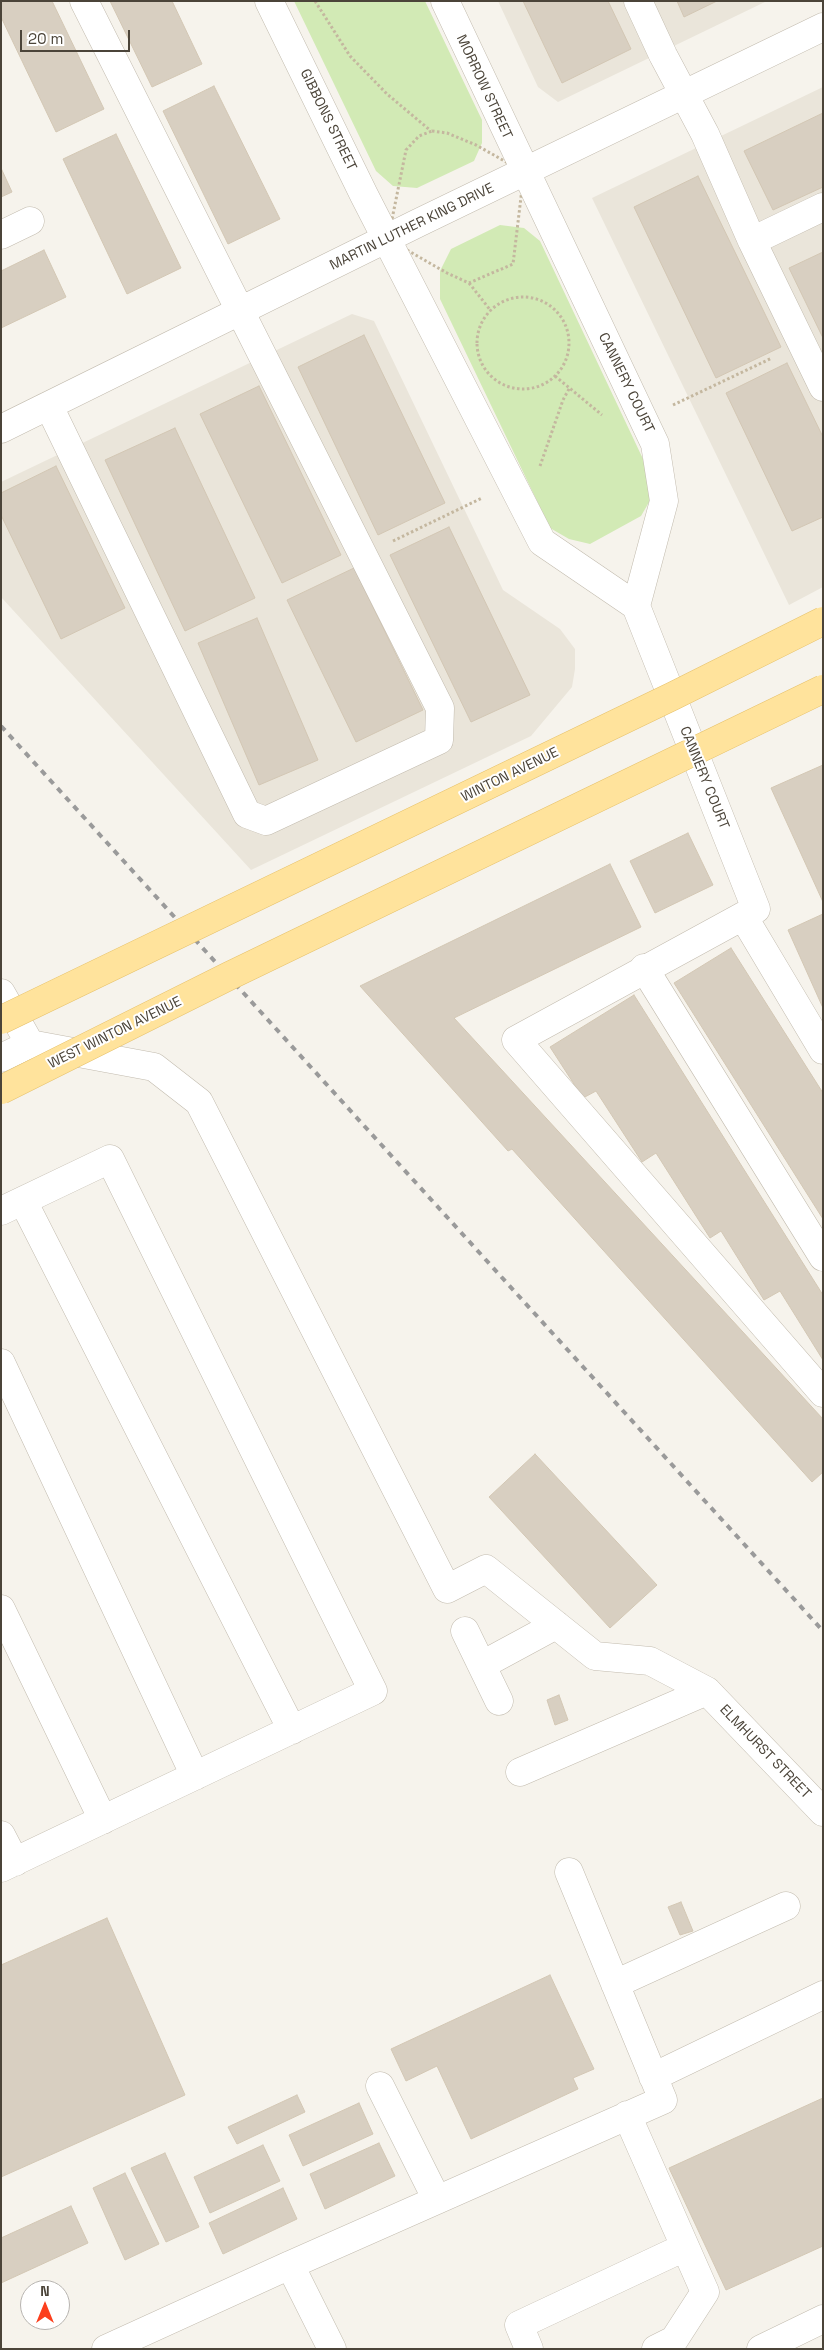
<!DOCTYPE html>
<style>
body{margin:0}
#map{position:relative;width:824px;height:2350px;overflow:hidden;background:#f6f3ec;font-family:"Space Grotesk",sans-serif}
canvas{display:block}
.frame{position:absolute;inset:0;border:2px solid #4b4439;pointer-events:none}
.north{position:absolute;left:20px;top:2280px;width:50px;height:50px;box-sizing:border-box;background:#fff;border:1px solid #b7b4b0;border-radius:50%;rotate:0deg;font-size:14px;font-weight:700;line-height:20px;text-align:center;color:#4b4439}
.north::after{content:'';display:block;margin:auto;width:18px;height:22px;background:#fc3f1d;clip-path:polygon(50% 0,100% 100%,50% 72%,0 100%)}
.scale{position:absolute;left:20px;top:30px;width:110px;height:22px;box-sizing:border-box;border:2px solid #4b4439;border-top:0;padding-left:6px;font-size:15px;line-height:18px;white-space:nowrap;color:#4b4439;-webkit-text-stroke:4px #fff;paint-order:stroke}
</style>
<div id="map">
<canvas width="824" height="2350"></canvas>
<div class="frame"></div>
<div class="north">N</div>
<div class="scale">20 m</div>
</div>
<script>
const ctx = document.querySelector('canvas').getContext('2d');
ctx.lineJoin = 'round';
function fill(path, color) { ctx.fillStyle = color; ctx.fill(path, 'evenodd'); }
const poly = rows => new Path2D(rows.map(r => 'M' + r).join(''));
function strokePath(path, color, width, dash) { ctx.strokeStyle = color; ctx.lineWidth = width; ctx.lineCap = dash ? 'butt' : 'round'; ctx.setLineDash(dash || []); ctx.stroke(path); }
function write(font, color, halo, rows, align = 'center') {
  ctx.font = font + ' "Space Grotesk",sans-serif'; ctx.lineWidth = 4; ctx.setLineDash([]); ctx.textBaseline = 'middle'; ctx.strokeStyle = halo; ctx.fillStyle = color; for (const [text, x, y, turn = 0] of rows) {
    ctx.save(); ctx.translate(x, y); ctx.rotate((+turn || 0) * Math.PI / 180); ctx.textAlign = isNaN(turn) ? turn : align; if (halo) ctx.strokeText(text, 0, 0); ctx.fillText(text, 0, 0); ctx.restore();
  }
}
const residential = poly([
 [498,1,767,1,558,102,538,87],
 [823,87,823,587,789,605,592,198],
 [352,314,374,321,503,590,560,629,575,649,575,669,572,687,531,736,251,870,1,597,1,482]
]);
const green = poly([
 [294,1,425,1,482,120,482,143,474,161,417,188,393,186,376,171],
 [500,225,524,228,540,241,652,478,652,497,641,516,590,544,569,539,550,528,440,299,440,271,451,249]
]);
const building = poly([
 [1,1,52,1,104,109,56,132,1,17,1,1],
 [110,1,172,1,202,64,152,87,110,1],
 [523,1,608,1,631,49,562,83,523,1],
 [677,1,717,1,684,17,677,1],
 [214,86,280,219,228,244,163,111,214,86],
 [823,113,823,187,773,210,744,151,823,113],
 [116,134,181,268,127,294,63,159,116,134],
 [1,168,12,192,1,197,1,168],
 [698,176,781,347,716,378,634,207,698,176],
 [44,250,66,297,1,328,1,271,44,250],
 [823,252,823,338,789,268,823,252],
 [364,335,445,503,378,535,298,367,364,335],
 [787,363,823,437,823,517,792,531,726,393,787,363],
 [259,386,341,555,282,583,200,414,259,386],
 [175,428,255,598,185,631,105,460,175,428],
 [56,466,125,608,61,639,1,515,1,493,56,466],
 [449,527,530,695,471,722,390,555,449,527],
 [354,568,423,710,356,742,287,600,354,568],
 [257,618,318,760,259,785,198,643,257,618],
 [823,765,823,902,771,788,823,765],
 [688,833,713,885,655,913,630,861,688,833],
 [610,864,641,927,454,1018,823,1419,823,1472,812,1482,512,1149,508,1151,360,986,610,864],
 [823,914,823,1008,788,930,823,914],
 [731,948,823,1093,823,1219,674,983,731,948],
 [634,995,823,1295,823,1360,780,1291,764,1300,721,1231,710,1238,656,1153,642,1162,596,1091,583,1098,550,1047,634,995],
 [535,1454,657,1585,610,1628,489,1497,535,1454],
 [559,1695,568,1720,555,1725,547,1700,559,1695],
 [681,1902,693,1931,680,1935,668,1907,681,1902],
 [107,1918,185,2095,1,2177,1,1965,107,1918],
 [550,1975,594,2069,573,2078,578,2089,471,2139,437,2066,406,2081,391,2049,550,1975],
 [297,2095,305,2112,237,2144,228,2127,297,2095],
 [823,2098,823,2246,726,2290,669,2168,823,2098],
 [359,2103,373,2134,303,2166,289,2135,359,2103],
 [379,2143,395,2176,325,2209,310,2174,379,2143],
 [263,2145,280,2181,210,2213,194,2177,263,2145],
 [165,2153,199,2227,166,2242,131,2168,165,2153],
 [125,2173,159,2244,125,2260,93,2188,125,2173],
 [283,2188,297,2219,223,2254,209,2223,283,2188],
 [71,2206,88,2243,1,2283,1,2238,71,2206]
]);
const path = poly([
 [315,1,350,56,387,94,431,131],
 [432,131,447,133,476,145,524,172,513,264,469,283,447,273,388,239,406,150,419,136,432,131],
 [469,283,491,311],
 '477 343a46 46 0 1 1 92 0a46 46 0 1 1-92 0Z',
 [555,376,602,415],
 [673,405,772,358],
 [540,466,563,400,570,387],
 [393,541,482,498]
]);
const minor = poly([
 [269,1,364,195,542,542,636,606,756,909,516,1040,823,1393],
 [445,1,655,444,664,501,636,606],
 [638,1,663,55,705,134,752,241,823,387],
 [1,235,30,221],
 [752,241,823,207],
 [49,406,247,814,266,821,439,740,440,708,84,1],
 [1,429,418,223,823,27],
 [743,916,823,1050],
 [644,968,823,1257],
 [1,993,30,1044],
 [1,1058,30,1044,154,1067,199,1102,447,1589,486,1569,595,1656,650,1661,707,1691,823,1812],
 [23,1201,292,1730],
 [1,1211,110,1159,373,1691,1,1868],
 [1,1363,195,1776],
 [1,1609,103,1820],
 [465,1631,499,1701],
 [482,1665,556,1625],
 [520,1772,707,1691],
 [1,1835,15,1862],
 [615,1984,786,1906],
 [653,2077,823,1995],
 [380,2086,437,2200],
 [627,2115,705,2292,674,2340,656,2349],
 [290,2265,663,2100,569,1872],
 [106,2349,290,2265,332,2349],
 [529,2349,519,2325,685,2247],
 [761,2349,823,2319]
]);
const rail = poly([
 [1,726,823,1631]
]);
const majorBridge = poly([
 [1,1020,673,696,823,621],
 [1,1090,229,976,823,689]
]);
const streetNames = [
 ["MORROW STREET",484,87,65],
 ["GIBBONS STREET",328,120,64],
 ["MARTIN LUTHER KING DRIVE",412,227,-26],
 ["CANNERY COURT",626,383,64],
 ["WINTON AVENUE",510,775,-26],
 ["CANNERY COURT",704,778,68],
 ["WEST WINTON AVENUE",115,1033,-26],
 ["ELMHURST STREET",765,1752,46]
];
fill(residential, '#eae5da');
fill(green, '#d2eab5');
fill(building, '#d8cfc1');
strokePath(building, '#d3c7b4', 1);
strokePath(minor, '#c2bbae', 29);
strokePath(path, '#c4b79f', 3, [2.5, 2.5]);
strokePath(minor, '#fff', 28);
strokePath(rail, '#9a9a9a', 4, [6, 6]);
strokePath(majorBridge, '#e6c16a', 29, []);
strokePath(majorBridge, '#ffe39c', 28);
write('14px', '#4b4439', '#fff', streetNames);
</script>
